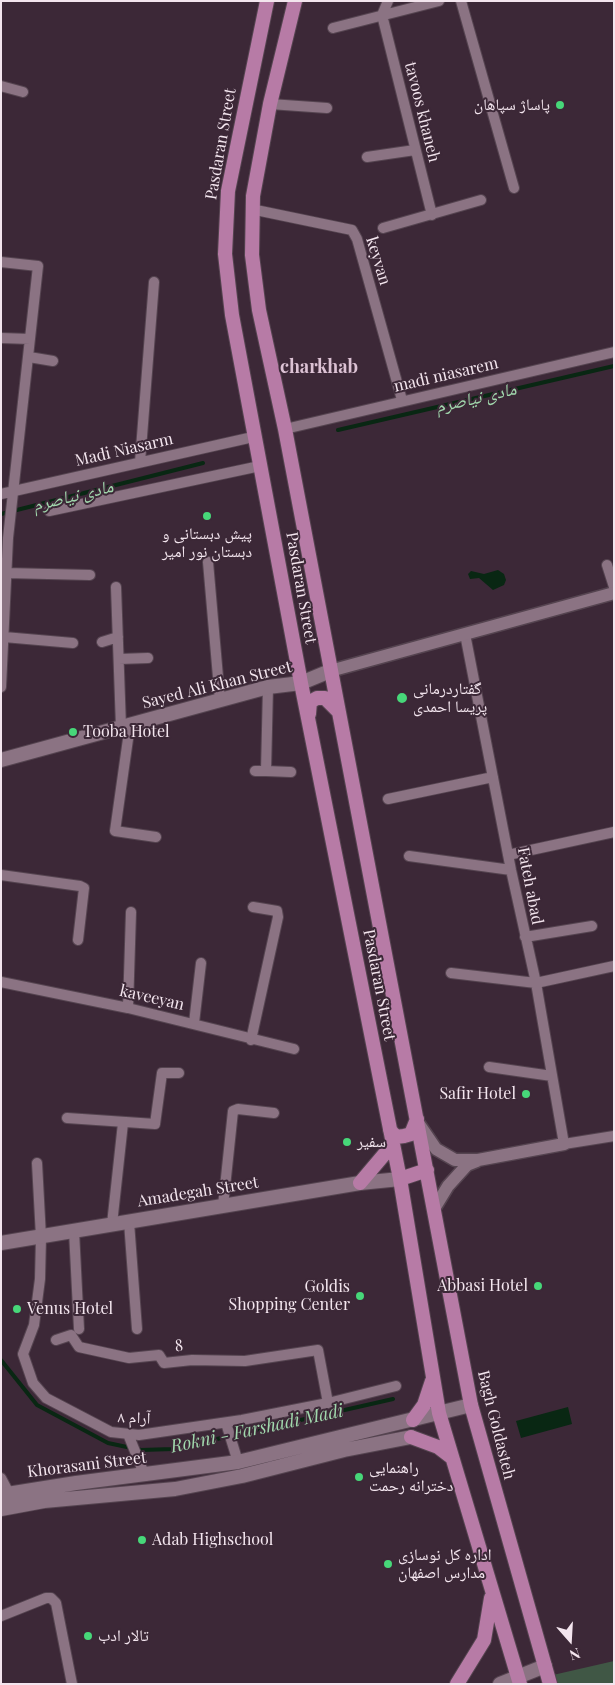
<!DOCTYPE html>
<meta charset="utf-8">
<style>
body{margin:0}
#map{position:relative;width:615px;height:1685px;overflow:hidden;background:#3c2837;font-family:"Playfair Display",serif}
canvas{display:block}
.frame{position:absolute;inset:0;border:2px solid #f3e5ee;pointer-events:none}
.north{position:absolute;left:545px;top:1615px;width:50px;height:50px;-webkit-text-stroke:4px #3c2837;paint-order:stroke;rotate:161deg;font-size:14px;font-weight:700;line-height:20px;text-align:center;color:#f3e5ee}
.north::after{content:'';display:block;margin:auto;width:18px;height:22px;background:#f3e5ee;clip-path:polygon(50% 0,100% 100%,50% 72%,0 100%)}
</style>
<div id="map">
<canvas width="615" height="1685"></canvas>
<div class="frame"></div>
<div class="north">N</div>
</div>
<script>
const ctx = document.querySelector('canvas').getContext('2d');
ctx.lineJoin = 'round';
function fill(path, color) { ctx.fillStyle = color; ctx.fill(path, 'evenodd'); }
const poly = rows => new Path2D(rows.map(r => 'M' + r).join(''));
function strokePath(path, color, width, dash) { ctx.strokeStyle = color; ctx.lineWidth = width; ctx.lineCap = dash ? 'butt' : 'round'; ctx.setLineDash(dash || []); ctx.stroke(path); }
function write(font, color, halo, rows, align = 'center') {
  ctx.font = font + ' "Playfair Display","Noto Naskh Arabic",serif'; ctx.lineWidth = 4; ctx.setLineDash([]); ctx.textBaseline = 'middle'; ctx.strokeStyle = halo; ctx.fillStyle = color; for (const [text, x, y, turn = 0] of rows) {
    ctx.save(); ctx.translate(x, y); ctx.rotate((+turn || 0) * Math.PI / 180); ctx.textAlign = isNaN(turn) ? turn : align; if (halo) ctx.strokeText(text, 0, 0); ctx.fillText(text, 0, 0); ctx.restore();
  }
}
const green = poly([
 [614,1661,614,1684,556,1684,553,1675]
]);
const water = poly([
 [498,570,504,574,506,580,504,585,493,590,479,578,470,579,468,574,471,571,484,574],
 [568,1407,572,1424,521,1438,516,1421]
]);
const stream = poly([
 [338,430,614,366],
 [1,514,203,463],
 [1,1360,37,1405,108,1443,141,1450,173,1449,393,1399]
]);
const minor = poly([
 [388,1,382,15,432,215],
 [461,1,514,188],
 [333,28,439,1],
 [1,86,23,92],
 [270,104,327,108],
 [367,157,415,150],
 [251,209,352,230,357,239,402,400],
 [383,228,481,200],
 [1,262,38,266,8,538,1,687],
 [1,338,30,339],
 [29,357,53,361],
 [285,429,614,352],
 [140,462,154,282],
 [1,494,253,437],
 [49,511,260,466],
 [208,562,220,700],
 [607,565,614,587],
 [6,573,90,575],
 [116,587,121,727],
 [465,634,511,870,536,983,564,1144,614,1136],
 [4,637,73,643],
 [102,642,118,637],
 [119,659,148,658],
 [268,687,266,771,291,772],
 [130,725,115,831,156,837],
 [255,771,266,771],
 [388,799,493,777],
 [508,855,614,832],
 [409,856,511,870],
 [1,875,80,886,84,888,78,940],
 [525,937,592,926],
 [451,973,536,983,614,966],
 [1,982,128,1008,294,1049],
 [128,1008,131,912],
 [194,1023,201,963],
 [251,1040,278,917,277,911,253,907],
 [489,1067,552,1076],
 [67,1118,155,1124,162,1073,179,1073],
 [37,1163,41,1237,40,1279,34,1325,23,1354,33,1383,46,1398,111,1432,139,1435,242,1420,328,1403,396,1386],
 [223,1206,233,1111,238,1109,274,1113],
 [129,1222,137,1329],
 [112,1224,123,1123],
 [74,1231,79,1329],
 [56,1340,71,1335,79,1347,129,1358,159,1355,164,1363,192,1360,245,1361,318,1350,328,1403],
 [226,1423,238,1462],
 [128,1434,145,1476],
 [1,1478,9,1493],
 [1,1616,46,1598,51,1598,56,1603,72,1684]
]);
const tertiary = poly([
 [330,671,614,593],
 [419,1124,436,1149,455,1160,478,1160,564,1144],
 [434,1209,448,1186,467,1165,477,1161]
]);
const secondary = poly([
 [1,760,268,687,301,683,330,671],
 [1,1243,360,1183,400,1179],
 [1,1495,76,1483,238,1462,471,1405],
 [1,1509,44,1501,175,1489,242,1476,344,1450,411,1437],
 [500,1684,545,1666]
]);
const primary = poly([
 [267,1,228,191,225,254,232,315,301,683,400,1179,439,1413,520,1684],
 [295,1,270,104,253,196,252,255,259,310,285,429,471,1405,550,1684],
 [309,714,310,702,317,698,325,698,338,711],
 [390,1130,396,1137,404,1136,411,1134,417,1119],
 [400,1179,427,1170],
 [360,1183,393,1144],
 [413,1420,424,1405,432,1381],
 [411,1437,438,1447,451,1457],
 [457,1684,484,1640,491,1598]
]);
const markers = [
 [560,105,5,"#47d779"],
 [207,516,5,"#47d779"],
 [402,698,6,"#47d779"],
 [73,732,5,"#47d779"],
 [526,1094,5,"#47d779"],
 [347,1142,5,"#47d779"],
 [538,1286,5,"#47d779"],
 [360,1296,5,"#47d779"],
 [17,1309,5,"#47d779"],
 [359,1477,5,"#47d779"],
 [142,1540,5,"#47d779"],
 [388,1564,5,"#47d779"],
 [88,1636,5,"#47d779"]
];
const poiNames = [
 ["پاساژ سپاهان",550,105,"right"],
 ["پیش دبستانی و",207,534,"center"],
 ["دبستان نور امیر",207,552,"center"],
 ["گفتاردرمانی",413,689],
 ["پریسا احمدی",413,707],
 ["Tooba Hotel",83,732],
 ["Safir Hotel",516,1094,"right"],
 ["سفیر",357,1142],
 ["Abbasi Hotel",528,1286,"right"],
 ["Goldis",350,1287,"right"],
 ["Shopping Center",350,1305,"right"],
 ["Venus Hotel",27,1309],
 ["راهنمایی",369,1468],
 ["دخترانه رحمت",369,1486],
 ["Adab Highschool",152,1540],
 ["اداره کل نوسازی",398,1555],
 ["مدارس اصفهان",398,1573],
 ["تالار ادب",98,1636]
];
const streetNames = [
 ["tavoos khaneh",422,112,76],
 ["Pasdaran Street",221,144,-80],
 ["keyvan",378,261,73],
 ["madi niasarem",446,375,-13],
 ["Madi Niasarm",124,450,-13],
 ["Pasdaran Street",301,588,80],
 ["Sayed Ali Khan Street",217,685,-14],
 ["Fateh abad",530,886,79],
 ["Pasdaran Street",379,985,79],
 ["kaveeyan",152,998,13],
 ["Amadegah Street",198,1192,-9],
 ["8",179,1346,-5],
 ["۸ آرام",134,1418,2],
 ["Bagh Goldasteh",496,1425,76],
 ["Khorasani Street",87,1465,-7]
];
const neighbourhoodNames = [
 ["charkhab",319,367]
];
const waterNames = [
 ["مادی نیاصرم",476,398,-13],
 ["مادی نیاصرم",73,496,-14],
 ["Rokni - Farshadi Madi",257,1429,-12]
];
fill(green, '#405745');
fill(water, '#092713');
strokePath(stream, '#092713', 4);
strokePath(minor, '#554450', 12);
strokePath(tertiary, '#554450', 15);
strokePath(secondary, '#554450', 16);
strokePath(primary, '#554450', 16);
strokePath(minor, '#8b7383', 10);
strokePath(tertiary, '#8b7383', 12);
strokePath(secondary, '#8b7383', 14);
strokePath(primary, '#b77ba6', 14);
for (const [x, y, r, color] of markers) { const dot = new Path2D(); dot.arc(x, y, r, 0, 2 * Math.PI); ctx.fillStyle = color; ctx.fill(dot); strokePath(dot, '#3c2837', 2); }
write('16px', '#f3e5ee', '#3c2837', poiNames, 'left');
write('16px', '#f3e5ee', '#3c2837', streetNames);
write('bold 18px', '#dcc2d4', '#3c2837', neighbourhoodNames);
write('italic 18px', '#a1d8ad', '#3c2837', waterNames);
</script>
